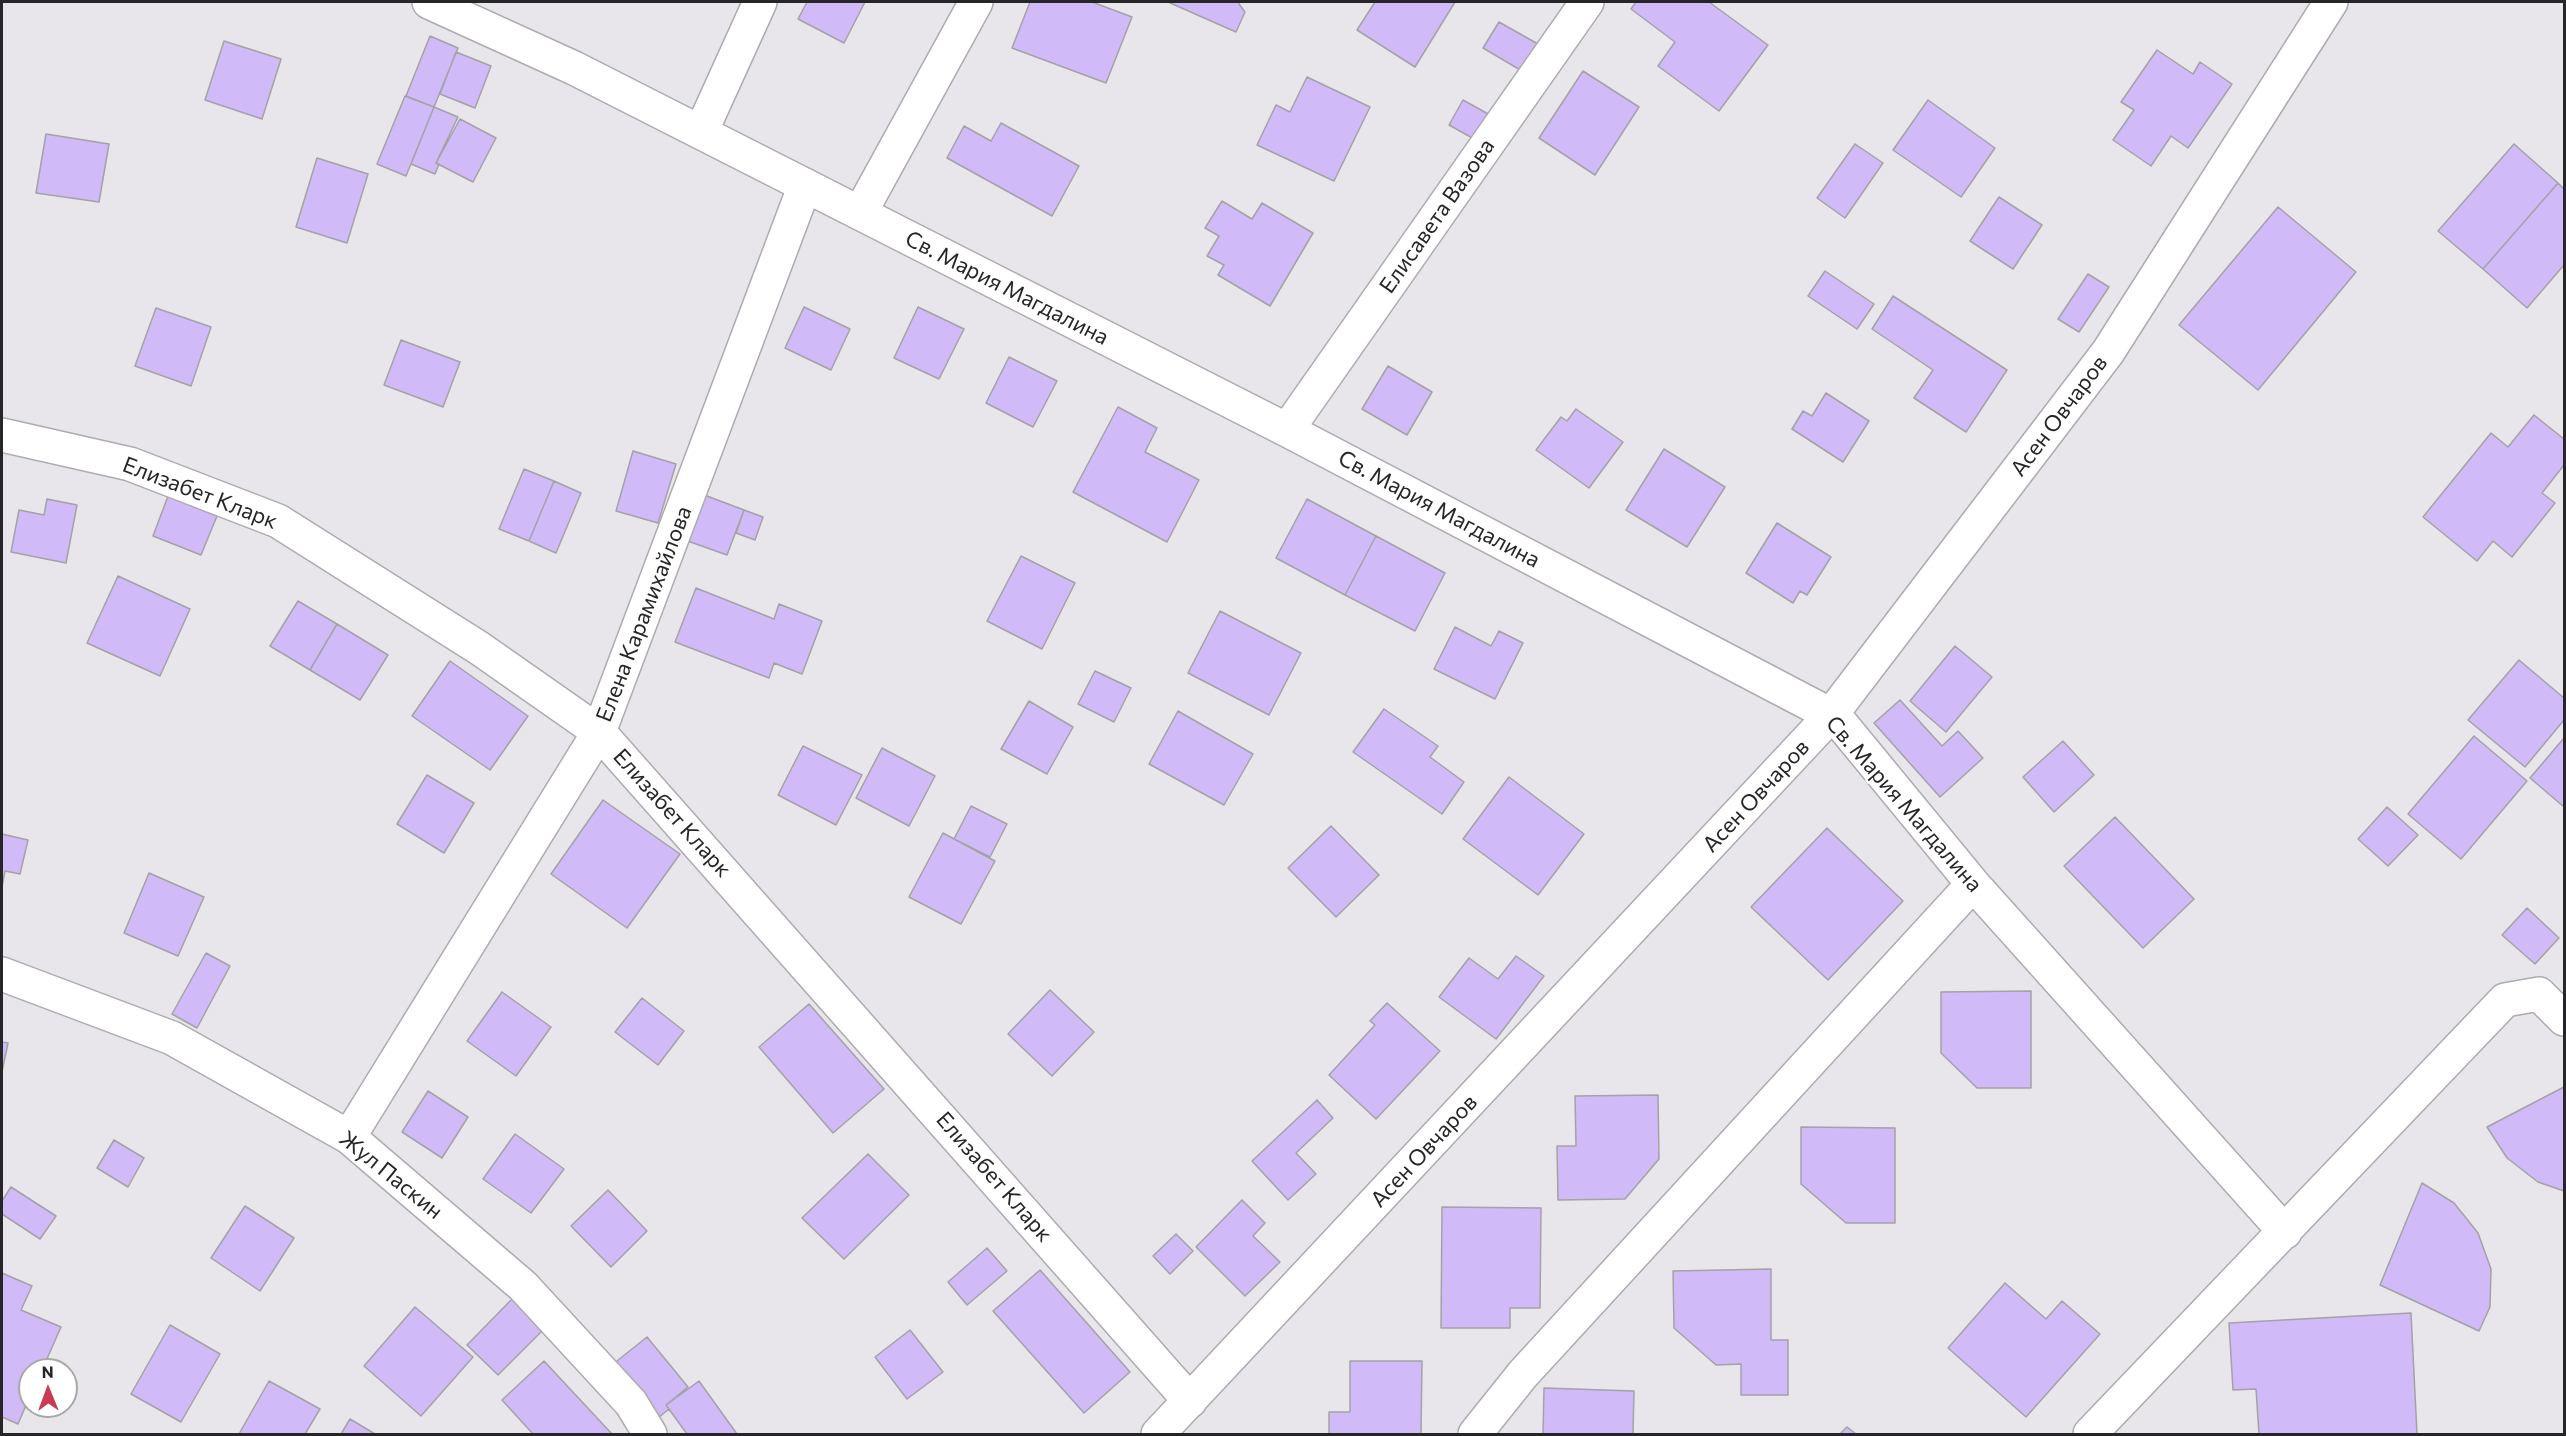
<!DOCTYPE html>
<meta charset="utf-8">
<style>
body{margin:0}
#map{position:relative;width:2566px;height:1436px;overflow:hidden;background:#e8e6eb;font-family:Commissioner,sans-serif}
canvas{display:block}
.frame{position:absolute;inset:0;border:3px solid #262527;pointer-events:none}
.north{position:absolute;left:18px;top:1358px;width:60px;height:60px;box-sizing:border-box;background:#fff;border:2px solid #a8a8a9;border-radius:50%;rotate:359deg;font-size:16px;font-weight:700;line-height:24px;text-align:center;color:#262527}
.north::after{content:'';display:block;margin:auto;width:21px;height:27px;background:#ca3a55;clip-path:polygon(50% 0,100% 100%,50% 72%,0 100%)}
</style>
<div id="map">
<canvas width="2566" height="1436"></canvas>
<div class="frame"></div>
<div class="north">N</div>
</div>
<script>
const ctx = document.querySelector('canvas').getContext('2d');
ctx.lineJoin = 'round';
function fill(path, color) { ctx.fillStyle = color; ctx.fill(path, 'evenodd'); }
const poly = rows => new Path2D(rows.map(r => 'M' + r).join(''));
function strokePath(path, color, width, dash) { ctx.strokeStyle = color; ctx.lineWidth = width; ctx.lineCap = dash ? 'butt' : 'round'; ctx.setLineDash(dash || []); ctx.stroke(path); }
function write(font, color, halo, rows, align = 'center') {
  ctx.font = font + ' Commissioner,sans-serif'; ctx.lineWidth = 5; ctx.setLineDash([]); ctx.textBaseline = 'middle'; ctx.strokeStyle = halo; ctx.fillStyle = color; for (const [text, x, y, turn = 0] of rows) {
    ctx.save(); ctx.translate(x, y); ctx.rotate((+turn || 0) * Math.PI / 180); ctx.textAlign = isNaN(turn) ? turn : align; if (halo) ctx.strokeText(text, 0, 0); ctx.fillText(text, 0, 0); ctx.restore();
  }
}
const building = poly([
 [807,2,865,2,844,43,798,19,807,2],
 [1030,2,1092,2,1132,17,1106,83,1012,48,1030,2],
 [1168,2,1240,2,1239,4,1245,12,1236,32,1168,2],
 [1375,2,1455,2,1415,67,1357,30,1375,2],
 [1636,2,1709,2,1768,45,1719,111,1658,66,1675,42,1631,9,1636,2],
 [1499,22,1538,44,1522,71,1483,48,1499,22],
 [430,36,458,48,434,107,406,96,430,36],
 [224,41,281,59,262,119,205,100,224,41],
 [2157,50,2193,74,2200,62,2232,84,2188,148,2171,136,2151,166,2113,140,2134,110,2121,102,2157,50],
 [456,52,491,66,475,108,440,94,456,52],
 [1583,71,1639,107,1595,175,1539,138,1583,71],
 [1307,77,1370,107,1334,181,1257,145,1276,105,1290,112,1307,77],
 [405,96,434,107,406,176,377,164,405,96],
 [1463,100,1490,115,1476,140,1449,125,1463,100],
 [1928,100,1995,148,1961,197,1893,150,1928,100],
 [434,107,458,117,436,163,439,164,435,174,411,164,434,107],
 [460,119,496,138,473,182,436,163,460,119],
 [1001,123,1079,166,1052,216,947,158,964,126,991,141,1001,123],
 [46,134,109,144,99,202,36,193,46,134],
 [1855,144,1883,163,1845,218,1817,198,1855,144],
 [2514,144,2558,183,2483,269,2438,231,2514,144],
 [317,158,368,174,347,243,296,227,317,158],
 [2558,183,2564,189,2564,265,2527,308,2483,269,2558,183],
 [1999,197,2042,225,2013,269,1970,241,1999,197],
 [1222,201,1252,219,1262,203,1313,233,1270,306,1218,275,1224,265,1207,256,1219,236,1205,228,1222,201],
 [2278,207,2356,272,2258,390,2179,325,2278,207],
 [1825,271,1874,304,1857,329,1808,296,1825,271],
 [2088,274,2109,287,2079,332,2058,319,2088,274],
 [1893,296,2007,370,1966,432,1914,398,1933,370,1872,329,1893,296],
 [804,307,850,329,831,370,785,348,804,307],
 [918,307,964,329,939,379,894,358,918,307],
 [156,308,211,327,191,386,135,366,156,308],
 [401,340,460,362,443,407,384,385,401,340],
 [1009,357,1057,381,1033,427,986,403,1009,357],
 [1388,366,1432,392,1407,435,1362,409,1388,366],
 [1826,393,1869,421,1843,462,1792,429,1803,411,1812,416,1826,393],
 [1118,407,1157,428,1145,452,1199,480,1167,542,1073,492,1118,407],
 [1576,409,1623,442,1589,488,1536,450,1561,417,1567,421,1576,409],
 [2534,415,2564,439,2564,465,2542,493,2555,503,2512,557,2493,541,2477,561,2423,517,2491,433,2508,447,2534,415],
 [1664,449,1725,487,1687,547,1626,510,1664,449],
 [633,451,676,464,658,523,616,511,633,451],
 [524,469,554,481,529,541,499,529,524,469],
 [554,481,581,493,556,553,529,541,554,481],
 [699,493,744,510,727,555,682,539,699,493],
 [168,496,217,516,201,555,153,536,168,496],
 [47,499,77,505,66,563,11,552,19,510,44,515,47,499],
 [1307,499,1376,536,1345,595,1276,558,1307,499],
 [744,510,763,517,755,540,736,533,744,510],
 [1777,523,1831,557,1807,595,1800,591,1793,603,1746,573,1777,523],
 [1376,536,1445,573,1415,631,1345,595,1376,536],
 [1021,556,1075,583,1042,649,987,621,1021,556],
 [118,576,190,609,160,676,87,643,118,576],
 [696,588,774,619,779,604,822,621,802,674,774,663,769,678,675,642,696,588],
 [298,601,337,624,310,670,270,646,298,601],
 [1220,611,1301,653,1269,715,1188,673,1220,611],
 [337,624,388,655,360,700,310,670,337,624],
 [1455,627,1491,646,1499,631,1523,643,1495,699,1434,669,1455,627],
 [1955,646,1992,677,1946,732,1910,701,1955,646],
 [2519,660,2564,698,2564,720,2525,767,2468,720,2519,660],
 [450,661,528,716,490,770,412,716,450,661],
 [1095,671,1131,688,1114,722,1078,704,1095,671],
 [1900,700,1942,746,1958,731,1983,758,1940,797,1874,723,1900,700],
 [1029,701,1073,727,1047,774,1001,749,1029,701],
 [1384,709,1438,746,1430,757,1464,782,1442,814,1353,752,1384,709],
 [1178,711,1253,754,1224,805,1149,764,1178,711],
 [2474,736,2527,781,2461,859,2408,814,2474,736],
 [2564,738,2564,807,2530,778,2564,738],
 [2063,741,2094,775,2054,812,2023,777,2063,741],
 [803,746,862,775,836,825,778,795,803,746],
 [882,748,935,776,909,826,856,798,882,748],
 [427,775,474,803,444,853,397,824,427,775],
 [1509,777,1584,834,1538,895,1463,839,1509,777],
 [603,800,680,854,627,928,551,874,603,800],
 [971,806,1007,824,990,857,954,839,971,806],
 [2387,807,2418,835,2388,866,2358,839,2387,807],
 [2115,817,2194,899,2143,948,2064,866,2115,817],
 [1331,826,1379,875,1336,917,1288,868,1331,826],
 [1827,828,1903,901,1828,980,1751,907,1827,828],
 [943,833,995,861,961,924,909,897,943,833],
 [2,834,28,840,20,874,5,871,2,887,2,834],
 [149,873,204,897,178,956,124,933,149,873],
 [2527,908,2559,938,2535,964,2502,935,2527,908],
 [206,953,230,966,197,1028,172,1014,206,953],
 [1516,956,1544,976,1496,1039,1439,997,1469,958,1498,979,1516,956],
 [1050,990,1094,1032,1052,1076,1008,1034,1050,990],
 [2031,991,2031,1088,1977,1088,1941,1053,1941,992,2031,991],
 [502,992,551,1027,516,1076,467,1041,502,992],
 [642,998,684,1031,658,1065,615,1032,642,998],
 [1387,1003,1440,1051,1376,1119,1329,1075,1375,1025,1370,1021,1387,1003],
 [809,1004,884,1089,833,1133,759,1047,809,1004],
 [2,1042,8,1043,2,1072,2,1042],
 [2564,1087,2564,1191,2538,1182,2507,1158,2487,1127,2564,1087],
 [428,1091,468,1117,442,1158,402,1132,428,1091],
 [1658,1095,1659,1159,1625,1199,1558,1200,1557,1146,1576,1146,1575,1096,1658,1095],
 [1317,1100,1333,1118,1296,1153,1316,1174,1288,1200,1252,1161,1317,1100],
 [1801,1127,1895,1128,1895,1223,1846,1223,1801,1184,1801,1127],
 [515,1134,564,1169,531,1213,483,1179,515,1134],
 [114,1140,144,1158,128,1187,97,1168,114,1140],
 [868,1154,909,1195,844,1259,802,1218,868,1154],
 [2422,1183,2454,1203,2478,1233,2491,1269,2490,1307,2479,1331,2380,1285,2422,1183],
 [11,1187,56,1216,40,1239,2,1214,2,1201,11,1187],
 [608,1190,647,1231,611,1267,571,1226,608,1190],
 [1242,1200,1265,1223,1253,1236,1280,1262,1245,1296,1196,1247,1242,1200],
 [245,1206,294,1238,260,1291,211,1258,245,1206],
 [1442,1207,1541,1208,1540,1308,1510,1308,1510,1328,1441,1328,1442,1207],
 [1176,1234,1193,1251,1170,1274,1153,1256,1176,1234],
 [987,1248,1007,1271,967,1305,948,1282,987,1248],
 [1771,1269,1771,1340,1788,1340,1788,1395,1741,1395,1741,1364,1716,1365,1674,1328,1673,1271,1771,1269],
 [1040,1270,1130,1372,1084,1413,993,1311,1040,1270],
 [2,1273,32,1286,21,1310,61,1327,42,1370,30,1370,30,1396,18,1424,2,1417,2,1273],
 [2005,1283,2046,1319,2062,1301,2100,1334,2026,1417,1948,1348,2005,1283],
 [512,1299,543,1330,498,1375,467,1345,512,1299],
 [415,1307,473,1357,421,1416,364,1366,415,1307],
 [2411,1313,2417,1434,2259,1434,2256,1389,2233,1390,2229,1323,2411,1313],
 [170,1325,220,1354,181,1422,131,1394,170,1325],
 [910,1330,943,1372,907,1399,875,1357,910,1330],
 [647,1337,688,1387,666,1405,669,1409,652,1423,607,1369,647,1337],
 [544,1361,612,1434,533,1434,502,1400,544,1361],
 [1350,1361,1422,1361,1421,1434,1329,1434,1329,1412,1350,1412,1350,1361],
 [269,1381,320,1409,305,1434,239,1434,269,1381],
 [699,1381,737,1434,687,1434,666,1405,699,1381],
 [1544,1388,1634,1391,1633,1434,1543,1434,1544,1388],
 [350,1419,375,1434,341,1434,350,1419],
 [1847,1427,1856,1434,1840,1434,1847,1427]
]);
const minor = poly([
 [429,2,574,68,1287,430,1831,715,1843,726,1973,884,2285,1232],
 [701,132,760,2],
 [860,213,976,2],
 [1287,430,1587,2],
 [2,435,130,464,278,521,479,648,599,732,1190,1401],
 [2,974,172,1038,349,1137,523,1286,631,1403,650,1434],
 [349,1137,599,732,805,185],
 [1158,1434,1831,715,2108,352,2331,2],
 [1475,1434,1523,1374,1973,884],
 [2090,1434,2505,1000,2539,994,2564,1019]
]);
const streetNames = [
 ["Елисавета Вазова",1437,216,-55],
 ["Св. Мария Магдалина",1007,288,27],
 ["Асен Овчаров",2059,416,-53],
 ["Елизабет Кларк",200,493,21],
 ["Св. Мария Магдалина",1439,509,28],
 ["Елена Карамихайлова",644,614,-69],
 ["Асен Овчаров",1756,796,-47],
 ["Св. Мария Магдалина",1904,804,49],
 ["Елизабет Кларк",672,813,48],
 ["Асен Овчаров",1424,1151,-47],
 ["Жул Паскин",391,1175,39],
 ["Елизабет Кларк",994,1177,49]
];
fill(building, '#d0baf8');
strokePath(building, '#a3a2a6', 1.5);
strokePath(minor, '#adabb0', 36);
strokePath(minor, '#fff', 33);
write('22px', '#262527', '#fff', streetNames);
</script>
